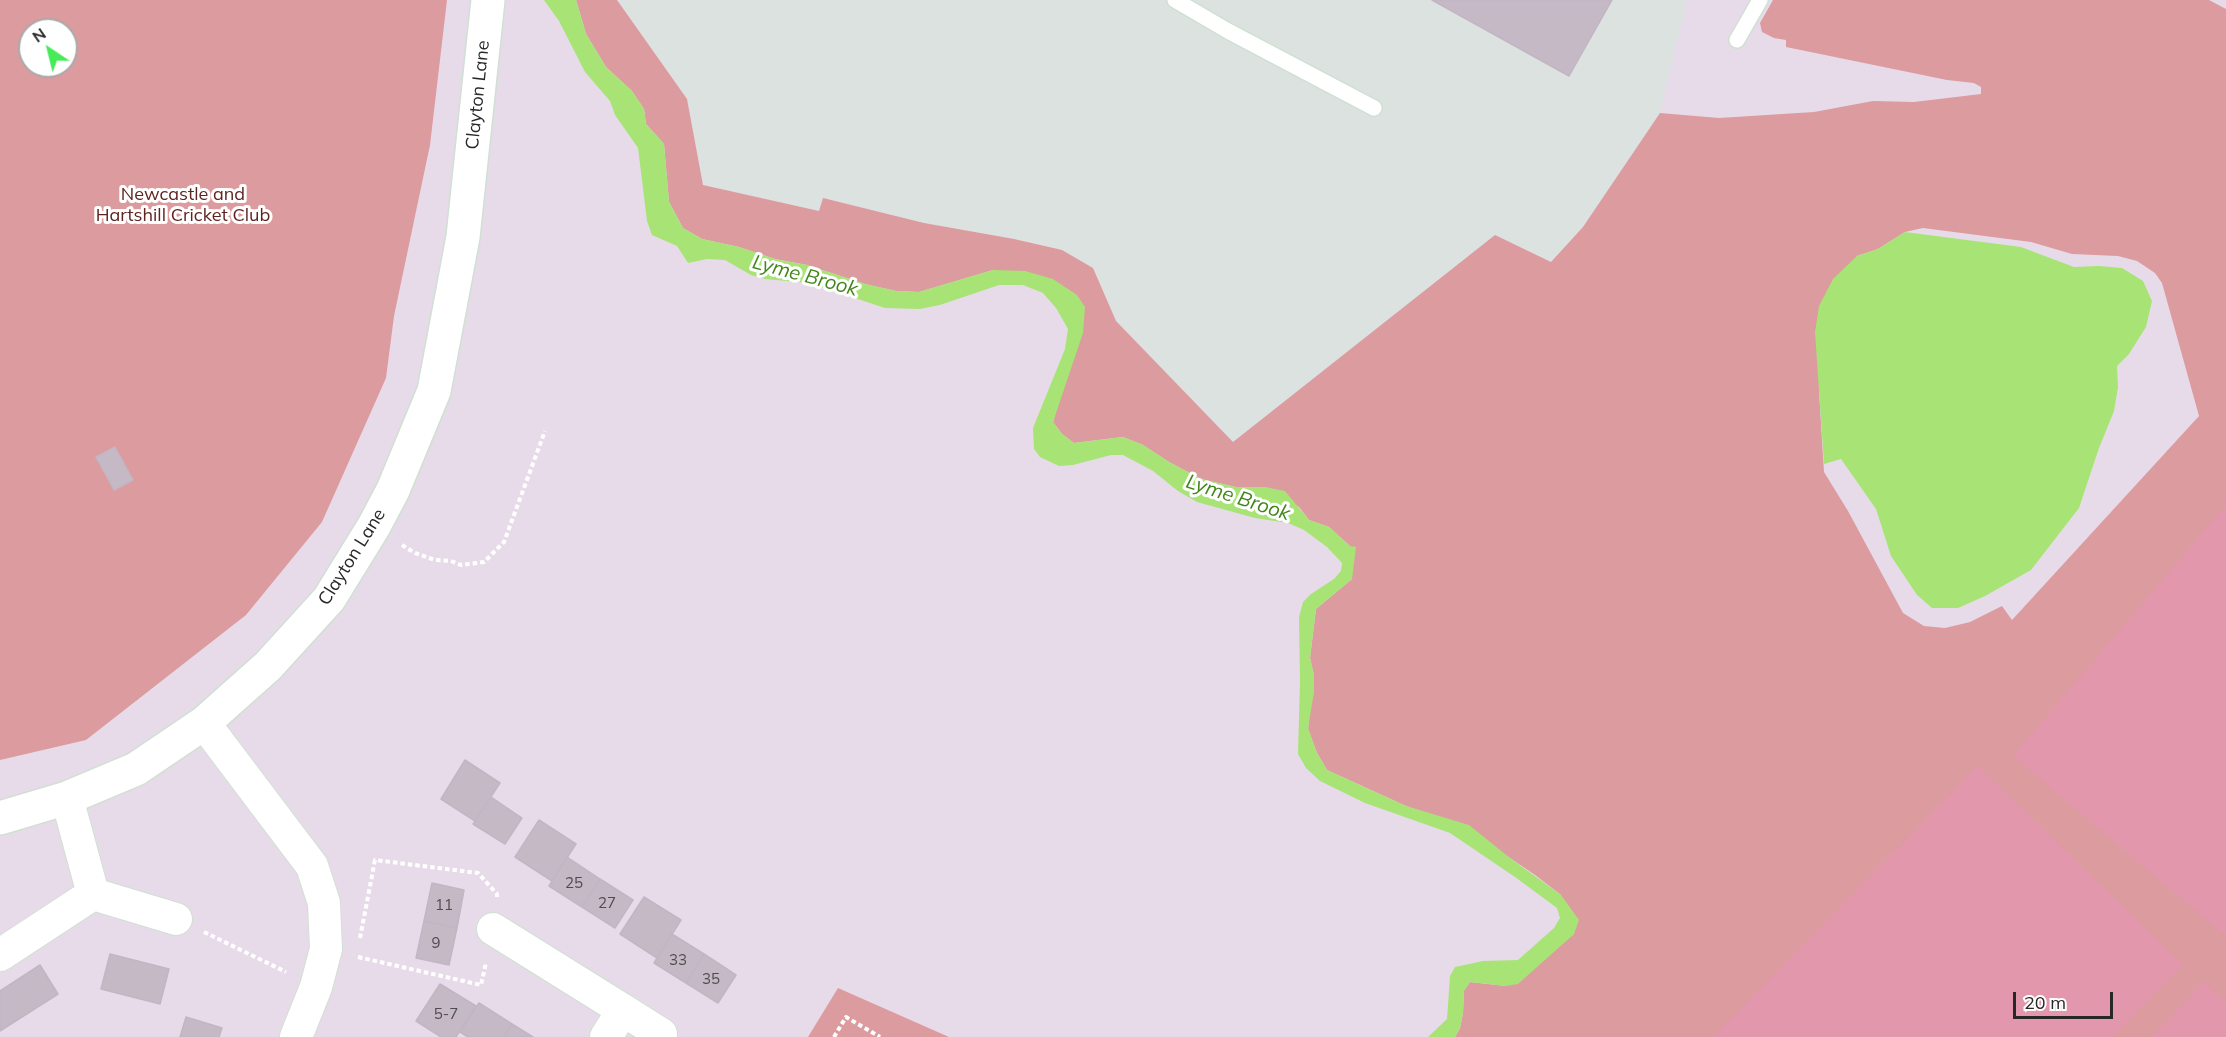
<!DOCTYPE html>
<style>
body{margin:0}
#map{position:relative;width:2226px;height:1037px;overflow:hidden;background:#e7dbe9;font-family:Mulish,sans-serif}
canvas{display:block}
.north{position:absolute;left:18px;top:18px;width:60px;height:60px;box-sizing:border-box;background:#fff;border:2px solid #a9a9a9;border-radius:50%;rotate:325deg;font-size:16px;font-weight:700;line-height:24px;text-align:center;color:#282828}
.north::after{content:'';display:block;margin:auto;width:21px;height:27px;background:#47eb57;clip-path:polygon(50% 0,100% 100%,50% 72%,0 100%)}
.scale{position:absolute;left:2013px;top:992px;width:100px;height:27px;box-sizing:border-box;border:3px solid #282828;border-top:0;padding-left:8px;font-size:18px;line-height:21px;white-space:nowrap;color:#282828;-webkit-text-stroke:4px #fff;paint-order:stroke}
</style>
<div id="map">
<canvas width="2226" height="1037"></canvas>
<div class="north">N</div>
<div class="scale">20 m</div>
</div>
<script>
const ctx = document.querySelector('canvas').getContext('2d');
ctx.lineJoin = 'round';
function fill(path, color) { ctx.fillStyle = color; ctx.fill(path, 'evenodd'); }
const poly = rows => new Path2D(rows.map(r => 'M' + r).join(''));
function strokePath(path, color, width, dash) { ctx.strokeStyle = color; ctx.lineWidth = width; ctx.lineCap = dash ? 'butt' : 'round'; ctx.setLineDash(dash || []); ctx.stroke(path); }
function write(font, color, halo, rows, align = 'center') {
  ctx.font = font + ' Mulish,sans-serif'; ctx.lineWidth = 6; ctx.setLineDash([]); ctx.textBaseline = 'middle'; ctx.strokeStyle = halo; ctx.fillStyle = color; for (const [text, x, y, turn = 0] of rows) {
    ctx.save(); ctx.translate(x, y); ctx.rotate((+turn || 0) * Math.PI / 180); ctx.textAlign = isNaN(turn) ? turn : align; if (halo) ctx.strokeText(text, 0, 0); ctx.fillText(text, 0, 0); ctx.restore();
  }
}
const industrial = poly([
 [617,0,1687,0,1660,113,1583,227,1551,262,1495,235,1233,442,1116,321,1093,268,1062,250,1014,239,924,223,823,198,819,211,703,185,687,99]
]);
const green = poly([
 [0,0,447,0,430,145,394,316,386,378,322,522,246,615,86,740,0,760],
 [30,30,66,30,66,66,30,66],
 [576,0,617,0,687,99,703,185,819,211,823,198,924,223,1014,239,1062,250,1093,268,1116,321,1233,442,1495,235,1551,262,1583,227,1660,113,1719,118,1814,112,1873,101,1914,102,1981,94,1981,87,1974,83,1947,80,1786,47,1786,40,1774,38,1762,32,1760,23,1773,0,2209,0,2226,9,2226,1037,1455,1037,1460,1028,1463,1013,1464,990,1470,982,1506,986,1574,934,1561,895,1535,875,1510,858,1436,816,1406,806,1327,770,1317,753,1308,729,1314,675,1310,658,1316,609,1352,579,1350,546,1329,527,1309,520,1299,507,1265,487,1236,487,1201,479,1169,462,1143,445,1123,437,1074,443,1062,434,1053,422,1085,307,993,270,919,292,896,291,865,284,807,265,775,259,739,247,702,239,683,228,669,202,664,144,646,124,644,109,632,91,606,67,586,34],
 [1923,228,2031,242,2072,254,2118,256,2137,261,2155,273,2162,283,2199,416,2012,620,2002,606,1970,622,1945,628,1924,626,1903,613,1848,511,1824,472,1819,391,1857,256,1878,249,1905,232],
 [838,988,949,1037,808,1037]
]);
const pitch = poly([
 [2226,505,2226,936,2013,756],
 [1978,766,2183,965,2112,1037,1713,1037],
 [2204,982,2226,1003,2226,1037,2151,1037]
]);
const water = poly([
 [544,0,576,0,586,34,606,67,632,91,644,109,646,124,664,144,669,202,683,228,702,239,739,247,775,259,807,265,865,284,896,291,919,292,993,270,1025,271,1053,279,1077,295,1085,307,1083,333,1053,422,1062,434,1074,443,1123,437,1143,445,1169,462,1201,479,1236,487,1265,487,1285,491,1309,520,1329,527,1350,546,1356,547,1352,579,1316,609,1310,658,1314,675,1314,692,1308,728,1317,753,1327,770,1406,806,1469,825,1510,858,1561,895,1579,920,1574,934,1518,984,1506,986,1470,982,1464,991,1463,1013,1460,1028,1455,1037,1428,1037,1447,1019,1450,976,1455,967,1483,961,1518,960,1554,928,1560,918,1557,908,1515,877,1450,833,1365,803,1320,781,1306,768,1298,754,1300,681,1299,617,1303,602,1311,594,1334,579,1341,571,1342,563,1327,547,1304,530,1288,523,1255,518,1197,502,1178,491,1153,471,1123,455,1111,455,1073,465,1059,466,1040,457,1034,449,1033,428,1065,349,1068,329,1056,308,1043,293,1023,285,999,285,940,305,920,309,885,308,809,283,765,279,751,275,725,260,707,259,688,263,677,246,652,235,647,221,638,148,615,115,610,101,585,72,559,21],
 [1905,232,2021,247,2074,267,2099,266,2122,268,2143,281,2152,301,2146,327,2129,354,2117,366,2118,387,2114,411,2099,448,2079,508,2031,570,1985,596,1958,608,1932,608,1917,595,1891,556,1876,509,1841,459,1824,464,1815,332,1819,306,1833,279,1857,256,1878,249]
]);
const building = poly([
 [1432,0,1612,0,1569,76,1432,0],
 [115,447,133,480,114,490,96,457,115,447],
 [465,760,500,783,475,821,441,799,465,760],
 [491,797,522,818,505,844,473,824,491,797],
 [539,820,576,844,552,881,515,857,539,820],
 [567,857,600,879,582,907,549,886,567,857],
 [600,879,633,900,615,928,582,907,600,879],
 [432,883,464,890,457,928,424,921,432,883],
 [644,897,681,920,657,958,620,934,644,897],
 [424,921,457,928,449,965,416,958,424,921],
 [672,934,704,954,686,983,654,963,672,934],
 [110,954,169,969,160,1004,101,989,110,954],
 [704,954,736,975,718,1003,686,983,704,954],
 [40,965,58,994,0,1031,0,991,40,965],
 [440,984,476,1006,456,1037,441,1037,416,1021,440,984],
 [479,1003,512,1024,504,1037,468,1037,460,1032,479,1003],
 [186,1017,222,1028,219,1037,180,1037,186,1017],
 [512,1024,533,1037,504,1037,512,1024]
]);
const path = poly([
 [402,545,415,553,435,560,451,561,461,565,484,562,504,542,545,431],
 [204,932,286,972],
 [360,938,375,860,478,873,497,894,497,897],
 [358,957,481,985,486,963],
 [834,1037,846,1017,880,1037]
]);
const lane = poly([
 [1175,0,1228,31,1374,108],
 [1737,40,1760,0]
]);
const street = poly([
 [204,723,312,866,324,903,326,949,316,987,296,1037],
 [93,894,176,919],
 [493,929,623,1010,606,1037],
 [0,955,93,894,67,798],
 [623,1010,661,1034]
]);
const secondary = poly([
 [0,818,67,798,136,769,204,723,268,666,329,599,374,526,393,490,434,391,463,237,488,0]
]);
const numberNames = [
 ["25",574,883],
 ["27",607,903],
 ["11",444,905],
 ["9",436,943],
 ["33",678,960],
 ["35",711,979],
 ["5-7",446,1014]
];
const streetNames = [
 ["Clayton Lane",478,95,-84],
 ["Clayton Lane",352,557,-58]
];
const parkNames = [
 ["Newcastle and",183,195],
 ["Hartshill Cricket Club",183,216]
];
const waterNames = [
 ["Lyme Brook",805,276,15],
 ["Lyme Brook",1238,498,18]
];
fill(industrial, '#dbe2df');
fill(green, '#dc9b9f');
fill(pitch, '#e397ad');
fill(water, '#a7e475');
fill(building, '#c4b9c5');
strokePath(building, '#c3b5c4', 1.5);
strokePath(lane, '#d0e0d2', 18);
strokePath(street, '#d0e0d2', 34);
strokePath(secondary, '#d0e0d2', 36);
strokePath(path, '#fff', 4, [4.5, 3]);
strokePath(lane, '#fff', 15);
strokePath(street, '#fff', 32);
strokePath(secondary, '#fff', 33);
write('15px', '#4f4c4f', null, numberNames);
write('18px', '#282828', '#fff', streetNames);
write('18px', '#5e241f', '#fff', parkNames);
write('italic 20px', '#408618', '#fff', waterNames);
</script>
